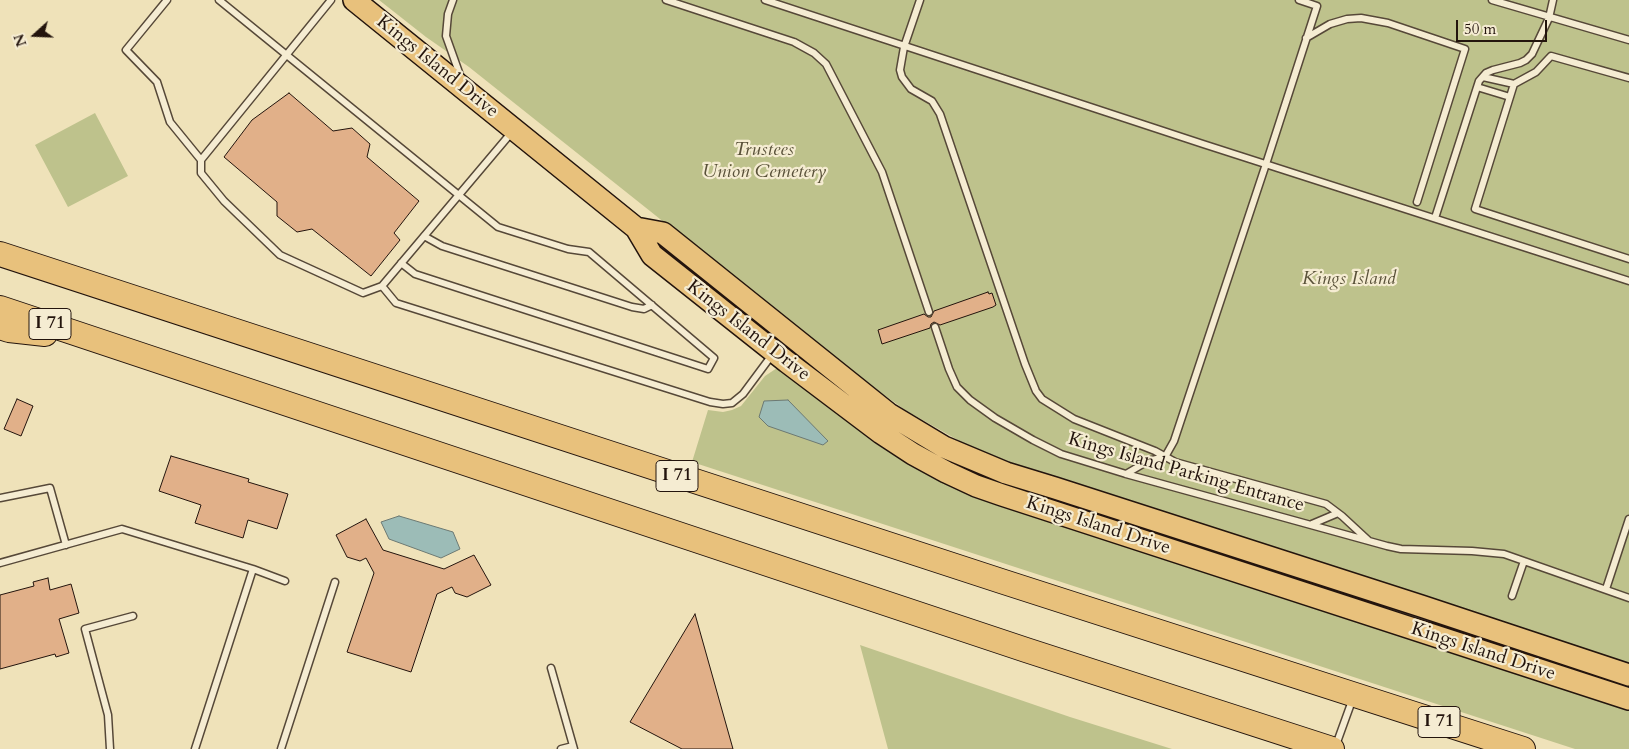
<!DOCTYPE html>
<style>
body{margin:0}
#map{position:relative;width:1629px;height:749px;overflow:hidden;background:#efe2b9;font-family:Cardo,serif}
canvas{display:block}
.north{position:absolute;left:10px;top:10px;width:50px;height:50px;-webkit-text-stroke:4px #f5ecd2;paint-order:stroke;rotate:250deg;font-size:14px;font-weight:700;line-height:20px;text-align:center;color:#23140d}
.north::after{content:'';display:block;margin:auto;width:18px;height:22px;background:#23140d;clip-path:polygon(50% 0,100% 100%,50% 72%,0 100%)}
.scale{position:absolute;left:1456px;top:20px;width:91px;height:22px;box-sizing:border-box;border:2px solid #23140d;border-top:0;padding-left:6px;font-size:15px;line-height:18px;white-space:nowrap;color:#23140d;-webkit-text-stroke:4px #f5ecd2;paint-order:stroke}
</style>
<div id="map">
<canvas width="1629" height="749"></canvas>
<div class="north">N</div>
<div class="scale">50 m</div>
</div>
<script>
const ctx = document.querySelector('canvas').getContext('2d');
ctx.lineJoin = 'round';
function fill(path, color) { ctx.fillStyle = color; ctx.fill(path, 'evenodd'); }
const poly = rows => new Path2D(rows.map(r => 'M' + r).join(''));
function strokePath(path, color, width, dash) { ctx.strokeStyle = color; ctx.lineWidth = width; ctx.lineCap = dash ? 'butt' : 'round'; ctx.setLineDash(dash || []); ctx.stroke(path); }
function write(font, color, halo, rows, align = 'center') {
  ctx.font = font + ' Cardo,serif'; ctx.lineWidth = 4.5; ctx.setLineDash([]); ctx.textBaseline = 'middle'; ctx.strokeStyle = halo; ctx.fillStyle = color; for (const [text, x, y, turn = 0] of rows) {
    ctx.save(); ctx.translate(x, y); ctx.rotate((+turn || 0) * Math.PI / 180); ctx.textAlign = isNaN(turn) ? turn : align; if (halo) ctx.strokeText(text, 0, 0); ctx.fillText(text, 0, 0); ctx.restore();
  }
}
const green = poly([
 [379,0,1629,0,1629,665,1024,468,963,443,905,410,851,371,469,67,426,37],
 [95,113,128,176,68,207,35,145],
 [780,366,894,453,1629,707,1629,749,1575,749,692,462,708,410,723,412,732,410,741,406,765,376],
 [860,645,1070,717,1172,749,888,749]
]);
const water = poly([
 [788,400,828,441,823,445,768,426,759,417,764,401,788,400],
 [399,516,453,532,460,549,441,558,389,539,381,522,399,516]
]);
const building = poly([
 [289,93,333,131,352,128,370,144,367,157,419,201,394,233,400,240,371,276,312,229,297,232,277,216,277,202,224,157,252,120,289,93],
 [988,292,989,294,992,293,996,305,993,307,940,325,934,322,931,324,930,328,882,344,878,330,924,314,928,317,931,317,934,311,988,292],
 [17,399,33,406,21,436,4,429,17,399],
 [171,456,249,479,248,482,288,494,277,529,248,520,243,538,195,523,201,505,159,491,171,456],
 [366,519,383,550,444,569,474,555,491,585,467,597,455,593,452,587,437,594,411,672,347,652,374,573,366,558,360,561,347,557,336,535,366,519],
 [48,578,50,590,71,584,79,613,59,619,69,653,56,657,55,654,0,669,0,595,34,586,33,582,48,578],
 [695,614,733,749,682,749,630,722,695,614]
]);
const service = poly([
 [167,0,126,50,157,82,170,122,201,160],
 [219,0,498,227,568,249,589,252,714,358,708,369,415,274,401,263],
 [331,0,201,160,201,173,224,201,280,255,363,293,382,286,512,132],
 [453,0,448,14,446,36,461,78],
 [666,0,794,42,814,53,826,64,882,172,929,312],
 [765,0,1203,144,1629,281],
 [920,0,904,47,900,70,902,77,911,89,932,101,940,114,1025,364,1036,391,1042,399,1074,419,1155,451,1175,462,1326,504,1342,516,1369,541],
 [1492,0,1629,40],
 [1306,38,1330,24,1347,19,1361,18,1388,23,1465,49,1417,202],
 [1483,77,1514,84,1536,72,1551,56,1629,78],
 [1514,84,1475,209,1629,259],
 [1477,87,1510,97],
 [1435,218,1479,81,1486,73,1493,70,1520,63,1526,60,1532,54,1549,18,1553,0],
 [424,236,442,246,632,307,644,309,652,305],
 [382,286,396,303,710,402,723,404,732,403,743,394,772,355],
 [935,327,949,369,957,387,970,400,995,418,1033,440,1061,454,1126,474,1387,546,1401,549,1472,551,1504,554,1629,598],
 [1126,474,1148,461,1165,457,1174,441,1266,164,1317,6,1299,0],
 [0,498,50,488,66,545],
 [1312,524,1338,513],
 [0,563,122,529,253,569,285,581],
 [1606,589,1629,519],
 [1512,596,1524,561],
 [551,668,574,749],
 [1336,745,1353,698],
 [110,749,108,715,85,629,133,616],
 [195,749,253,569],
 [281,749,335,582],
 [561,749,573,746]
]);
const primary = poly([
 [354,0,636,228,652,255,787,362,881,433,913,454,946,472,976,486,1002,495,1629,699],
 [636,228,663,233,889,414,944,447,1006,473,1055,488,1421,606,1629,675]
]);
const motorway = poly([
 [0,254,1001,581,1523,749],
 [0,308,1026,650,1332,749],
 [0,327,9,330,45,334]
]);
const shields = [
 [50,324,42],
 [677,476,42],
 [1439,722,42]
];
const shieldNames = [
 ["I 71",50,324],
 ["I 71",677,476],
 ["I 71",1439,722]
];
const streetNames = [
 ["Kings Island Drive",437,67,39],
 ["Kings Island Drive",748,331,38],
 ["Kings Island Parking Entrance",1186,473,16],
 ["Kings Island Drive",1098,526,18],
 ["Kings Island Drive",1483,652,18]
];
const parkNames = [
 ["Trustees",764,151],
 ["Union Cemetery",764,173],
 ["Kings Island",1349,280]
];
fill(green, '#bec28c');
fill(water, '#9cbcb7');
strokePath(water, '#6c7973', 1);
fill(building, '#e1b089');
strokePath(building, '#23140d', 1);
strokePath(service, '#564838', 9);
strokePath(primary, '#23140d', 24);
strokePath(motorway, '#23140d', 26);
strokePath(service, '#f5ecd2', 6);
strokePath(primary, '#e8c17c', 21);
strokePath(motorway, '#e8c17c', 24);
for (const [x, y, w] of shields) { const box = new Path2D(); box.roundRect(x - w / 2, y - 15.5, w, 31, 4); ctx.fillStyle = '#f5ecd2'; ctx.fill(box); strokePath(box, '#23140d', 1); }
write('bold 18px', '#23140d', null, shieldNames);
write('19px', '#23140d', '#f5ecd2', streetNames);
write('italic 19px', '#595139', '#f5ecd2', parkNames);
</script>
